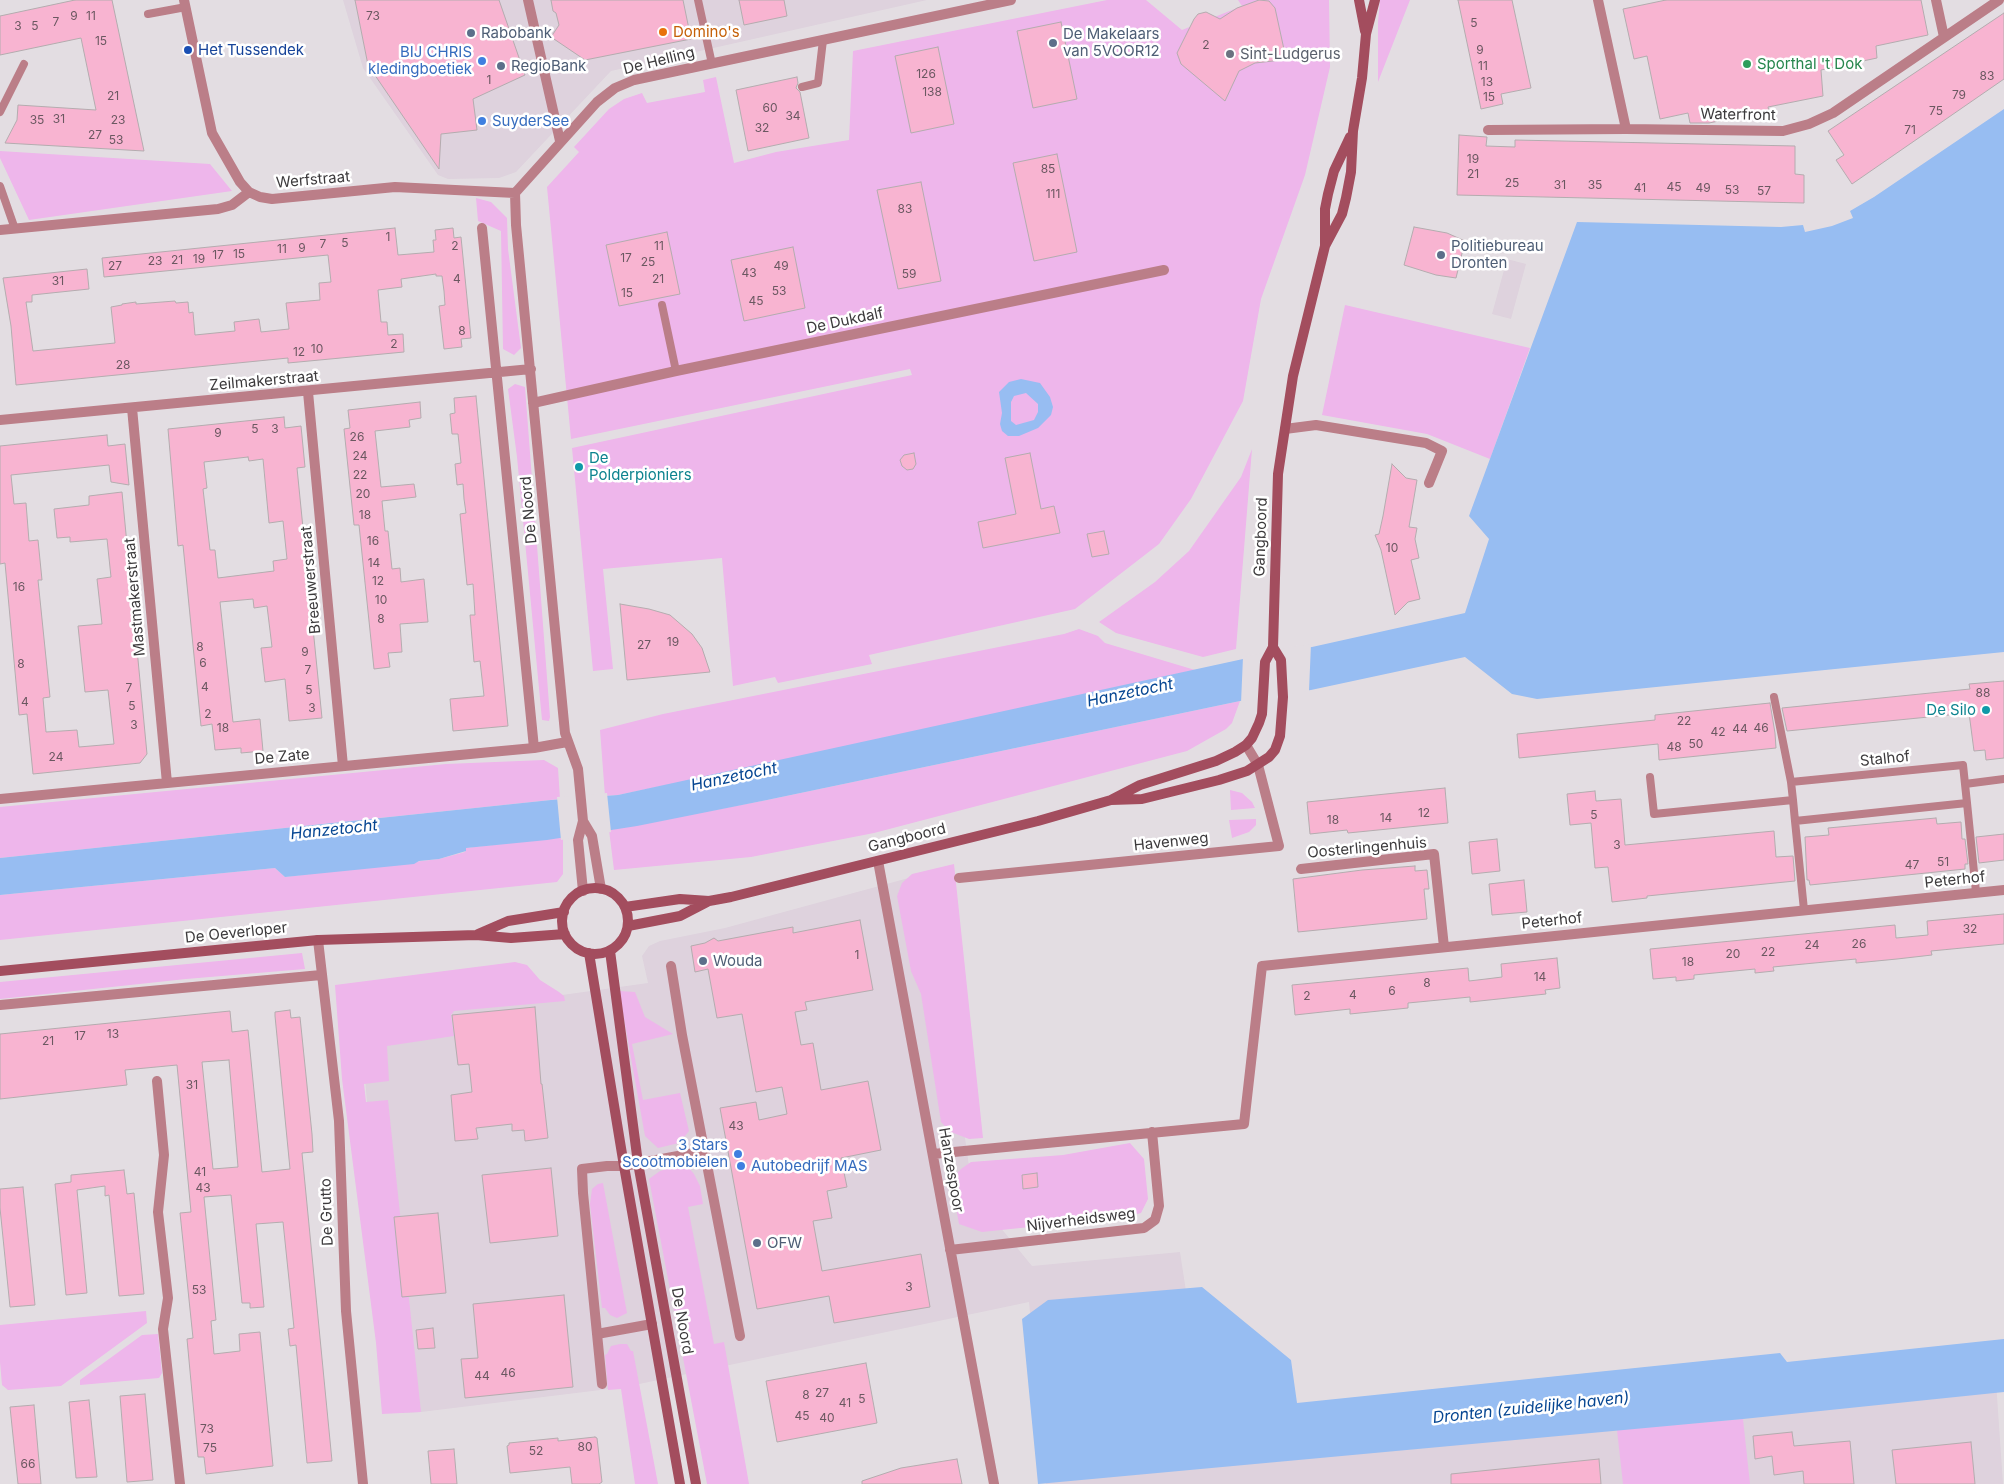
<!DOCTYPE html>
<style>
body{margin:0}
canvas{display:block;background:#e3dde2}
</style>
<canvas width="2004" height="1484"></canvas>
<script>
const ctx = document.querySelector('canvas').getContext('2d');
ctx.lineJoin = 'round';
function fill(path, color) { ctx.fillStyle = color; ctx.fill(path, 'evenodd'); }
const poly = rows => new Path2D(rows.map(r => 'M' + r).join(''));
function strokePath(path, color, width, dash) { ctx.strokeStyle = color; ctx.lineWidth = width; ctx.lineCap = dash ? 'butt' : 'round'; ctx.setLineDash(dash || []); ctx.stroke(path); }
function write(font, color, halo, rows, align = 'center') {
  ctx.font = font + ' Inter,sans-serif'; ctx.lineWidth = 5; ctx.setLineDash([]); ctx.textBaseline = 'middle'; ctx.strokeStyle = halo; ctx.fillStyle = color; for (const [text, x, y, turn = 0] of rows) {
    ctx.save(); ctx.translate(x, y); ctx.rotate((+turn || 0) * Math.PI / 180); ctx.textAlign = isNaN(turn) ? turn : align; if (halo) ctx.strokeText(text, 0, 0); ctx.fillText(text, 0, 0); ctx.restore();
  }
}
const built = poly([
 [343,0,927,0,611,71,516,172,499,178,448,179,438,175,363,68],
 [1507,259,1526,264,1511,319,1492,314],
 [927,873,973,1194,1032,1266,1180,1252,1211,1455,1995,1367,2003,1484,1046,1484,1029,1302,625,1387,421,1412,398,1413,375,1203,361,1027,512,981,555,996,648,983,642,956,649,946,660,941,725,928]
]);
const green = poly([
 [1107,0,1146,0,1182,30,1242,6,1238,0,1329,0,1330,67,1305,175,1261,299,1243,401,1191,499,1159,544,1075,609,869,655,872,664,778,683,775,677,733,686,722,558,603,569,613,669,593,671,572,448,912,375,910,369,571,439,547,187,579,152,574,147,609,109,624,99,642,93,647,103,705,92,703,80,716,77,734,163,776,152,849,140,853,51],
 [1380,0,1410,0,1378,82,1378,22],
 [0,151,210,164,232,191,29,220,0,158],
 [476,198,491,202,507,218,508,249,521,348,514,355,503,349,501,231,478,221],
 [1345,305,1530,348,1490,459,1427,434,1322,415],
 [515,384,525,387,550,717,549,721,542,720,517,457,508,389],
 [1252,449,1236,649,1203,657,1116,633,1099,622,1155,582,1189,551,1241,477],
 [1079,629,1098,636,1105,643,1195,670,705,777,618,795,605,796,600,730,663,714,1064,634],
 [1240,701,1232,723,1226,729,1187,751,874,833,751,857,614,870,609,830,767,800],
 [544,760,558,768,560,799,0,858,0,807,446,764],
 [1230,790,1242,793,1252,802,1255,808,1231,810],
 [1256,819,1256,825,1249,832,1232,838,1229,820],
 [563,837,563,874,557,882,0,940,0,895,275,868,285,877,439,859,465,852,466,848],
 [954,864,983,1138,969,1139,951,1132,941,1122,921,994,911,971,897,896,902,883,912,874],
 [302,953,305,969,186,979,0,999,0,982],
 [515,962,527,965,540,980,559,992,564,996,565,1001,454,1011,451,1015,454,1036,387,1046,389,1081,364,1084,366,1102,388,1100,421,1412,382,1414,376,1343,342,1079,335,985],
 [619,991,635,992,645,1017,673,1034,632,1044,643,1100,680,1093,689,1131,679,1143,658,1148,645,1136],
 [1130,1143,1144,1159,1148,1199,1141,1213,1126,1217,982,1232,959,1224,951,1180,961,1169,971,1162,1063,1155],
 [673,1167,688,1167,694,1174,700,1186,703,1204,688,1207,714,1344,724,1342,749,1484,707,1484,649,1179,660,1171],
 [603,1183,627,1313,617,1318,610,1315,605,1308,602,1308,590,1204,592,1189,598,1184],
 [146,1311,147,1323,61,1386,8,1390,2,1385,0,1362,0,1325],
 [158,1334,162,1373,159,1378,80,1385,80,1380,142,1335],
 [620,1344,627,1344,631,1351,633,1351,658,1484,635,1484,621,1389,608,1390,605,1355,607,1354,611,1346],
 [1743,1419,1750,1484,1623,1484,1617,1430]
]);
const water = poly([
 [2004,109,2004,652,1537,699,1512,694,1465,657,1311,690,1240,701,767,800,637,826,547,840,466,848,466,851,439,859,419,861,414,864,285,877,275,868,0,895,0,858,551,800,618,795,1289,649,1312,647,1465,613,1489,539,1469,516,1577,222,1781,227,1803,225,1805,232,1832,226,1853,218,1850,211,1874,197],
 [1021,379,1040,383,1050,397,1053,407,1051,415,1038,428,1019,436,1008,436,1002,431,1000,424,1002,413,999,392,1009,382],
 [1026,393,1038,404,1038,412,1034,420,1016,425,1011,421,1011,402,1014,396],
 [1202,1287,1291,1360,1297,1403,1780,1353,1787,1362,2004,1339,2004,1392,1743,1419,1038,1484,1022,1319,1048,1300]
]);
const pier = poly([
 [1311,644,1309,691,1241,703,1243,657,1289,647],
 [607,793,611,832,561,840,557,797]
]);
const building = poly([
 [75,0,112,0,144,151,5,143,17,120,18,105,96,110,81,38,0,55,0,16,75,0],
 [355,0,499,0,525,75,473,99,477,130,441,134,439,169,368,65,355,0],
 [551,0,683,0,691,39,585,60,551,37,559,25,556,13,553,11,551,0],
 [739,0,784,0,787,16,744,25,739,0],
 [1259,0,1269,1,1275,8,1285,54,1282,54,1282,60,1255,63,1239,71,1225,101,1181,64,1177,53,1194,19,1198,14,1206,12,1220,19,1237,8,1259,0],
 [1458,0,1512,0,1531,88,1501,94,1503,104,1481,109,1458,0],
 [1666,0,1921,0,1928,35,1876,46,1877,58,1821,70,1823,96,1768,107,1769,111,1709,123,1690,123,1688,113,1660,119,1647,56,1634,59,1623,9,1666,0],
 [2004,13,2004,79,1852,184,1836,160,1844,155,1828,131,2004,13],
 [1061,22,1077,99,1033,108,1017,31,1061,22],
 [938,47,954,124,911,133,895,56,938,47],
 [797,77,798,83,796,88,800,92,809,138,748,151,736,90,797,77],
 [1459,135,1487,137,1486,146,1515,147,1515,140,1795,146,1795,174,1804,175,1804,203,1457,195,1459,135],
 [1057,154,1077,252,1034,261,1013,163,1057,154],
 [921,182,941,281,898,289,877,190,921,182],
 [1414,227,1447,233,1465,241,1456,278,1436,275,1404,265,1414,227],
 [395,228,398,255,434,252,433,240,436,240,435,230,453,228,454,238,461,237,471,338,461,339,462,347,444,349,439,306,445,305,444,291,442,276,436,276,436,274,401,279,402,287,378,290,381,322,387,322,388,335,403,334,404,352,288,363,288,358,16,385,11,326,3,278,87,269,89,289,32,295,32,302,26,302,33,351,115,343,111,307,122,305,122,304,136,302,136,304,175,301,176,303,188,302,189,313,193,312,195,335,235,331,234,322,259,319,261,332,289,329,286,303,320,300,319,283,331,282,328,255,104,277,102,258,395,228],
 [667,232,680,294,619,306,606,245,667,232],
 [793,247,805,308,744,321,731,260,793,247],
 [476,396,508,726,453,731,450,699,484,696,480,661,474,662,470,615,475,615,473,584,467,585,460,514,466,513,464,499,463,484,457,485,455,464,461,463,458,434,452,434,450,414,455,413,454,398,476,396],
 [420,402,421,418,409,420,410,427,375,431,381,487,414,484,416,497,382,501,385,531,388,531,392,569,400,568,401,582,424,579,428,622,400,624,402,652,388,653,390,667,374,669,359,525,354,525,344,429,350,428,348,410,420,402],
 [284,417,285,428,301,426,305,467,297,468,322,718,289,721,285,679,265,682,261,648,272,647,267,606,254,608,253,599,220,602,233,722,260,719,263,751,241,753,241,748,215,750,212,724,201,726,183,545,178,546,168,429,284,417],
 [248,457,249,461,263,459,269,523,283,521,287,559,273,561,274,571,218,578,215,550,210,550,203,489,207,488,204,462,248,457],
 [107,435,108,446,125,444,129,485,111,482,109,465,11,475,14,504,26,503,29,541,38,540,42,580,38,580,50,697,43,698,46,732,77,730,79,747,114,744,108,690,85,692,78,626,102,624,97,579,111,577,107,539,70,542,70,537,57,538,54,509,89,505,89,496,122,492,147,754,140,763,33,774,27,714,19,715,5,563,0,564,0,446,107,435],
 [914,453,916,464,913,469,907,470,902,466,900,460,904,455,914,453],
 [1030,453,1041,509,1054,506,1060,533,983,548,978,522,1016,514,1005,458,1030,453],
 [1392,464,1406,478,1417,480,1409,527,1417,528,1415,539,1419,558,1411,560,1420,599,1408,602,1395,615,1381,550,1375,535,1379,534,1383,516,1392,464],
 [1104,531,1109,554,1092,557,1087,534,1104,531],
 [620,604,649,609,670,615,692,634,702,648,710,672,627,680,620,604],
 [2004,681,2004,758,1986,760,1985,750,1974,751,1969,713,1787,731,1782,708,1970,689,1969,684,2004,681],
 [1770,703,1775,733,1776,748,1659,760,1658,744,1519,758,1517,734,1655,720,1655,715,1770,703],
 [1445,788,1448,823,1348,833,1347,830,1310,834,1307,802,1445,788],
 [1595,791,1596,801,1621,799,1625,845,1774,831,1776,857,1793,856,1795,881,1647,896,1647,898,1612,902,1608,867,1595,868,1591,823,1570,825,1567,794,1595,791],
 [1936,818,1937,824,1961,822,1962,839,1965,839,1968,864,1965,864,1965,869,1810,885,1809,880,1807,880,1805,837,1829,835,1828,828,1936,818],
 [2004,834,2004,860,1979,863,1976,837,2004,834],
 [1497,839,1500,871,1472,874,1469,842,1497,839],
 [1415,866,1415,871,1427,870,1429,889,1424,889,1427,919,1298,932,1293,879,1362,870,1415,866],
 [1524,880,1527,912,1492,915,1489,884,1524,880],
 [2004,914,2004,944,1931,951,1932,955,1897,959,1856,963,1856,959,1773,967,1774,971,1755,973,1755,969,1694,975,1694,979,1676,981,1676,977,1653,979,1650,949,1895,925,1896,938,1928,935,1927,921,2004,914],
 [860,920,873,990,805,1002,807,1010,795,1012,801,1045,813,1043,821,1090,868,1081,881,1150,841,1158,847,1187,827,1191,832,1218,813,1221,822,1271,921,1254,930,1307,834,1323,829,1296,757,1309,720,1108,756,1102,759,1120,787,1114,782,1087,756,1092,742,1014,717,1018,708,969,695,972,691,946,705,943,714,938,718,941,793,927,793,933,860,920],
 [1557,958,1560,988,1545,990,1546,994,1470,1002,1470,997,1408,1003,1408,1008,1350,1014,1350,1009,1295,1015,1292,985,1468,968,1469,981,1486,979,1502,977,1501,964,1557,958],
 [535,1007,541,1084,542,1084,548,1138,525,1141,524,1130,512,1131,512,1124,476,1128,478,1139,455,1141,451,1095,472,1092,469,1064,458,1065,452,1015,535,1007],
 [290,1010,291,1018,300,1017,312,1134,313,1152,302,1153,332,1461,307,1463,296,1345,290,1346,288,1329,294,1328,283,1222,256,1224,264,1307,250,1308,250,1303,242,1303,231,1195,204,1197,216,1320,211,1321,214,1354,240,1351,239,1334,260,1332,273,1466,206,1474,204,1457,198,1457,187,1339,193,1338,180,1213,191,1212,177,1065,125,1070,127,1085,0,1099,0,1034,230,1011,232,1032,248,1030,262,1172,290,1169,275,1016,275,1012,290,1010],
 [229,1060,238,1167,213,1169,202,1062,229,1060],
 [551,1168,558,1236,490,1243,482,1175,551,1168],
 [124,1170,127,1194,134,1193,144,1294,119,1296,109,1195,105,1196,105,1186,77,1190,87,1293,66,1295,55,1184,71,1182,71,1175,124,1170],
 [1037,1173,1038,1187,1023,1189,1022,1175,1037,1173],
 [23,1187,35,1305,10,1307,0,1208,0,1189,23,1187],
 [438,1213,446,1293,402,1297,394,1217,438,1213],
 [564,1295,573,1387,465,1398,461,1359,478,1358,473,1304,564,1295],
 [433,1328,435,1348,418,1349,416,1330,433,1328],
 [866,1363,877,1423,777,1442,766,1381,866,1363],
 [145,1394,153,1480,127,1482,120,1396,145,1394],
 [89,1400,97,1477,76,1478,69,1402,89,1400],
 [34,1405,41,1484,18,1484,10,1407,34,1405],
 [1792,1432,1794,1446,1850,1441,1854,1484,1804,1484,1803,1471,1774,1475,1772,1456,1755,1459,1753,1436,1792,1432],
 [595,1437,597,1438,602,1482,599,1484,572,1484,570,1467,510,1473,507,1446,509,1445,509,1443,558,1438,558,1441,595,1437],
 [1971,1442,1975,1484,1896,1484,1892,1450,1971,1442],
 [454,1449,457,1484,431,1484,428,1451,454,1449],
 [957,1459,962,1484,862,1484,862,1481,901,1468,957,1459],
 [1599,1459,1601,1484,1451,1484,1451,1474,1599,1459]
]);
const service = poly([
 [698,0,712,64],
 [148,14,186,7],
 [802,87,818,83,823,40],
 [0,112,24,64],
 [0,186,15,229],
 [662,305,676,371],
 [1774,697,1791,782,1793,800],
 [1650,777,1654,814,1793,800,1795,821],
 [1791,782,1963,765,1967,803],
 [1965,784,2004,779],
 [1804,910,1795,821,1967,803,1976,892]
]);
const pedestrian = poly([
 [528,0,560,141],
 [157,1081,164,1155,158,1212,168,1298,163,1329,180,1484]
]);
const minor = poly([
 [184,0,212,133,240,182,249,192,260,197,272,199,395,187,515,193],
 [1598,0,1626,129],
 [1936,0,1944,37],
 [1488,130,1626,129,1783,131,1809,124,1833,113,1999,0],
 [515,193,516,225,565,733,578,769,583,821,578,840,583,891],
 [515,193,597,102,615,88,634,80,1011,0],
 [482,228,534,748],
 [0,230,218,209,232,205,249,192],
 [308,392,343,766],
 [533,403,676,371,1164,270],
 [132,408,167,783],
 [0,420,531,369],
 [1285,429,1316,425,1426,443,1442,451,1429,483],
 [0,799,491,752,534,748,567,742],
 [583,821,592,836,601,889],
 [878,861,994,1484],
 [1301,869,1434,854,1444,947],
 [959,878,1279,846,1258,765,1246,745],
 [318,940,339,1121,346,1311,363,1484],
 [671,966,682,1035,740,1336],
 [0,1005,321,975],
 [933,1154,1244,1124,1262,966,2004,890],
 [950,1250,1144,1228,1155,1220,1159,1206,1152,1132],
 [597,1334,652,1324],
 [602,1384,583,1193,582,1169,607,1166,624,1166,705,1151]
]);
const secondary = poly([
 [1359,0,1365,31],
 [1325,245,1325,209,1328,194,1334,171,1350,137],
 [1111,800,1140,785,1216,761,1235,752,1246,745,1252,738,1259,723,1262,714,1265,662,1273,647,1278,474,1293,376,1325,246,1342,214,1346,198,1351,172,1353,131,1362,78,1366,34,1375,0],
 '562 921a33 33 0 1 1 66 0a33 33 0 1 1-66 0Z',
 [625,907,680,899,709,901,731,897,1038,821,1111,800,1142,799,1219,780,1247,771,1269,757,1275,750,1280,736,1283,697,1281,660,1273,647],
 [628,926,680,916,707,902],
 [478,934,508,921,564,912],
 [610,951,638,1163,696,1484],
 [589,953,624,1166,680,1484],
 [0,971,318,940,476,935,511,938,565,934]
]);
const markers = [
 [663,32,5,"#e8710a"],
 [471,33,5,"#5c6f8a"],
 [1053,43,5,"#5c6f8a"],
 [188,50,5,"#1a4fb4"],
 [1230,54,5,"#6b7280"],
 [482,61,5,"#3f7fe0"],
 [1747,64,5,"#2e9e5b"],
 [501,66,5,"#5c6f8a"],
 [482,121,5,"#3f7fe0"],
 [1441,255,5,"#5c6f8a"],
 [579,467,5,"#0f9aa8"],
 [1986,710,5,"#0f9aa8"],
 [703,961,5,"#5c6f8a"],
 [738,1154,5,"#3f7fe0"],
 [741,1166,5,"#3f7fe0"],
 [757,1243,5,"#5c6f8a"]
];
const numberNames = [
 ["9",74,16],
 ["11",91,16],
 ["73",373,16],
 ["7",56,22],
 ["5",1474,23],
 ["3",18,26],
 ["5",35,26],
 ["15",101,41],
 ["2",1206,45],
 ["9",1480,50],
 ["11",1483,66],
 ["126",926,74],
 ["83",1987,76],
 ["1",489,80],
 ["13",1487,82],
 ["138",932,92],
 ["79",1959,95],
 ["21",113,96],
 ["15",1489,97],
 ["60",770,108],
 ["75",1936,111],
 ["34",793,116],
 ["31",59,119],
 ["35",37,120],
 ["23",118,120],
 ["32",762,128],
 ["71",1910,130],
 ["27",95,135],
 ["53",116,140],
 ["19",1473,159],
 ["85",1048,169],
 ["21",1473,174],
 ["25",1512,183],
 ["31",1560,185],
 ["35",1595,185],
 ["45",1674,187],
 ["41",1640,188],
 ["49",1703,188],
 ["53",1732,190],
 ["57",1764,191],
 ["111",1053,194],
 ["83",905,209],
 ["1",388,237],
 ["5",345,243],
 ["7",323,244],
 ["2",455,246],
 ["11",659,246],
 ["9",302,248],
 ["11",282,249],
 ["15",239,254],
 ["17",218,255],
 ["17",626,258],
 ["19",199,259],
 ["21",177,260],
 ["23",155,261],
 ["25",648,262],
 ["27",115,266],
 ["49",781,266],
 ["43",749,273],
 ["59",909,274],
 ["4",457,279],
 ["21",658,279],
 ["31",58,281],
 ["53",779,291],
 ["15",627,293],
 ["45",756,301],
 ["8",462,331],
 ["2",394,344],
 ["10",317,349],
 ["12",299,352],
 ["28",123,365],
 ["5",255,429],
 ["3",275,429],
 ["9",218,433],
 ["26",357,437],
 ["24",360,456],
 ["22",360,475],
 ["20",363,494],
 ["18",365,515],
 ["16",373,541],
 ["10",1392,548],
 ["14",374,563],
 ["12",378,581],
 ["16",19,587],
 ["10",381,600],
 ["8",381,619],
 ["19",673,642],
 ["27",644,645],
 ["8",200,647],
 ["9",305,652],
 ["6",203,663],
 ["8",21,664],
 ["7",308,670],
 ["4",205,687],
 ["7",129,688],
 ["5",309,690],
 ["88",1983,693],
 ["4",25,702],
 ["5",132,706],
 ["3",312,708],
 ["2",208,714],
 ["22",1684,721],
 ["3",134,725],
 ["18",223,728],
 ["46",1761,728],
 ["44",1740,729],
 ["42",1718,732],
 ["50",1696,744],
 ["48",1674,747],
 ["24",56,757],
 ["12",1424,813],
 ["5",1594,815],
 ["14",1386,818],
 ["18",1333,820],
 ["3",1617,845],
 ["51",1943,862],
 ["47",1912,865],
 ["32",1970,929],
 ["26",1859,944],
 ["24",1812,945],
 ["22",1768,952],
 ["20",1733,954],
 ["1",857,955],
 ["18",1688,962],
 ["14",1540,977],
 ["8",1427,983],
 ["6",1392,991],
 ["4",1353,995],
 ["2",1307,996],
 ["13",113,1034],
 ["17",80,1036],
 ["21",48,1041],
 ["31",192,1085],
 ["43",736,1126],
 ["41",200,1172],
 ["43",203,1188],
 ["3",909,1287],
 ["53",199,1290],
 ["46",508,1373],
 ["44",482,1376],
 ["27",822,1393],
 ["8",806,1395],
 ["5",862,1399],
 ["41",845,1403],
 ["45",802,1416],
 ["40",827,1418],
 ["73",207,1429],
 ["80",585,1447],
 ["75",210,1448],
 ["52",536,1451],
 ["66",28,1464]
];
const foodNames = [
 ["Domino's",673,32]
];
const serviceNames = [
 ["Rabobank",481,33],
 ["De Makelaars",1063,34],
 ["van 5VOOR12",1063,51],
 ["RegioBank",511,66],
 ["Politiebureau",1451,246],
 ["Dronten",1451,263],
 ["Wouda",713,961],
 ["OFW",767,1243]
];
const transitNames = [
 ["Het Tussendek",198,50]
];
const shopNames = [
 ["BIJ CHRIS",472,52],
 ["kledingboetiek",472,69],
 ["SuyderSee",492,121,"left"],
 ["3 Stars",728,1145],
 ["Scootmobielen",728,1162],
 ["Autobedrijf MAS",751,1166,"left"]
];
const worshipNames = [
 ["Sint-Ludgerus",1240,54]
];
const streetNames = [
 ["De Helling",659,61,-14],
 ["Waterfront",1738,115,1],
 ["Werfstraat",313,180,-5],
 ["De Dukdalf",845,321,-12],
 ["Zeilmakerstraat",264,381,-5],
 ["De Noord",529,510,-95],
 ["Gangboord",1261,537,-88],
 ["Breeuwerstraat",311,580,-95],
 ["Mastmakerstraat",135,597,-95],
 ["De Zate",282,757,-5],
 ["Stalhof",1885,759,-6],
 ["Gangboord",907,838,-14],
 ["Havenweg",1171,842,-6],
 ["Oosterlingenhuis",1367,848,-5],
 ["Peterhof",1955,880,-6],
 ["Peterhof",1552,921,-6],
 ["De Oeverloper",236,933,-6],
 ["Hanzespoor",951,1170,80],
 ["De Grutto",327,1212,-92],
 ["Nijverheidsweg",1081,1220,-7],
 ["De Noord",682,1321,80]
];
const leisureNames = [
 ["Sporthal 't Dok",1757,64]
];
const cultureNames = [
 ["De",589,458],
 ["Polderpioniers",589,475],
 ["De Silo",1976,710,"right"]
];
const waterNames = [
 ["Hanzetocht",1130,693,-12],
 ["Hanzetocht",734,777,-12],
 ["Hanzetocht",334,830,-6],
 ["Dronten (zuidelijke haven)",1531,1408,-6]
];
fill(built, '#ded2dd');
fill(green, '#eeb6eb');
fill(water, '#97bdf2');
fill(pier, '#e3dde2');
fill(building, '#f8b4d1');
strokePath(building, '#b4acaf', 1);
strokePath(service, '#bb7e88', 8);
strokePath(pedestrian, '#bb7e88', 10);
strokePath(minor, '#bb7e88', 10);
strokePath(secondary, '#a34d5e', 10);
for (const [x, y, r, color] of markers) { const dot = new Path2D(); dot.arc(x, y, r, 0, 2 * Math.PI); ctx.fillStyle = color; ctx.fill(dot); strokePath(dot, '#fff', 2); }
write('12px', '#6b5861', null, numberNames);
write('15px', '#c56008', '#fff', foodNames, 'left');
write('15px', '#4e5e75', '#fff', serviceNames, 'left');
write('15px', '#164399', '#fff', transitNames, 'left');
write('15px', '#366cbe', '#fff', shopNames, 'right');
write('15px', '#5b616d', '#fff', worshipNames, 'left');
write('15px', '#3c3a3c', '#fff', streetNames);
write('15px', '#27864d', '#fff', leisureNames, 'left');
write('15px', '#0d838f', '#fff', cultureNames, 'left');
write('italic 16px', '#064692', '#fff', waterNames);
</script>
